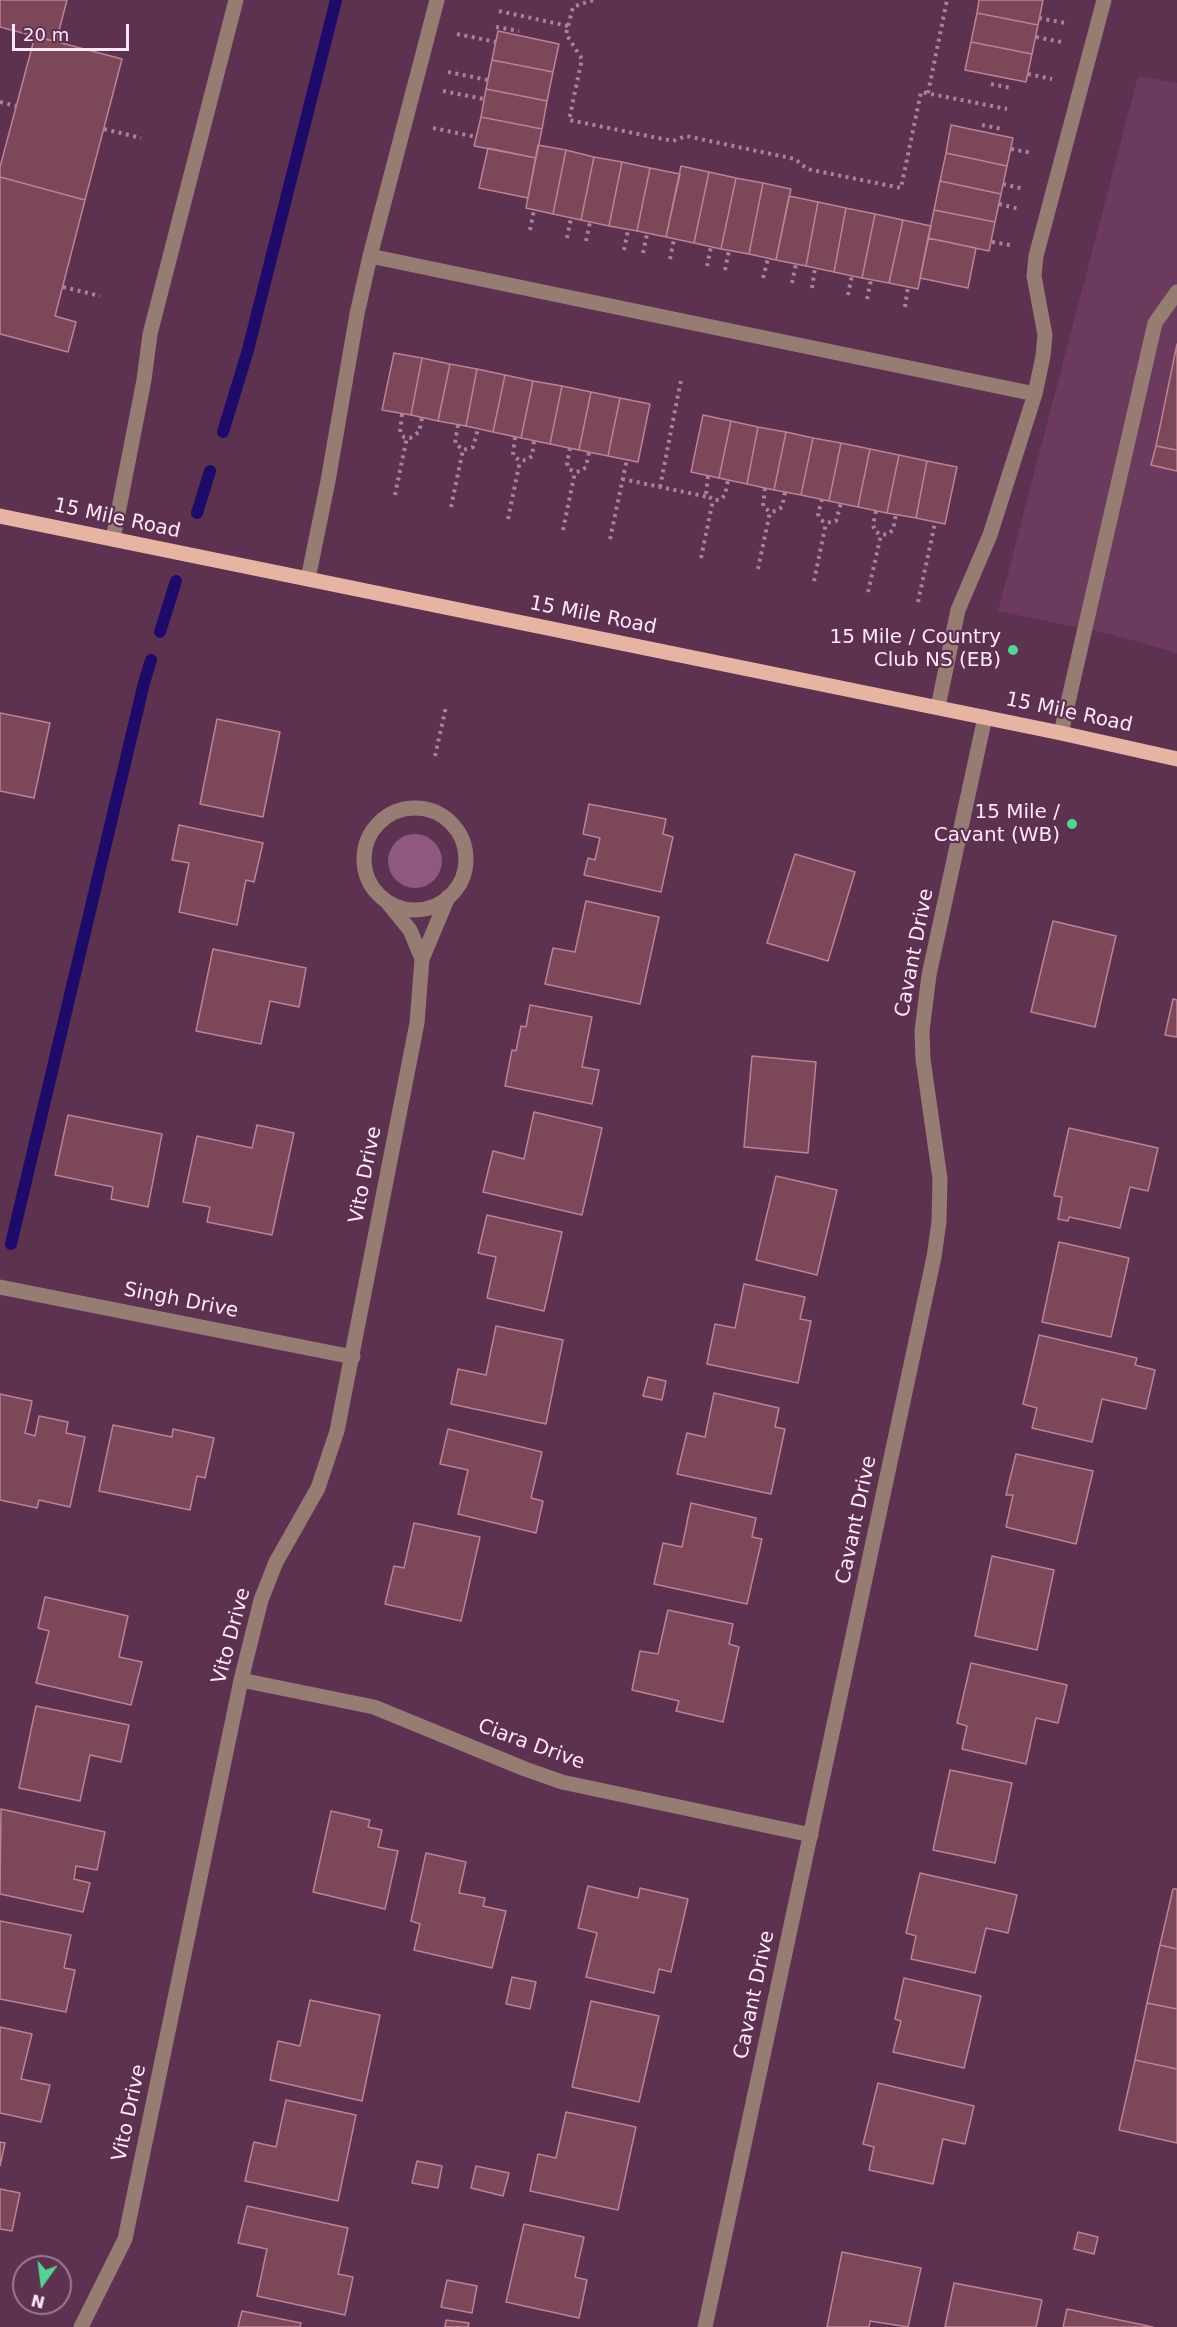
<!DOCTYPE html>
<style>
body{margin:0}
#map{position:relative;width:1177px;height:2327px;overflow:hidden;background:#5d3150;font-family:"DejaVu Sans",sans-serif}
canvas{display:block}
.north{position:absolute;left:12px;top:2255px;width:60px;height:60px;box-sizing:border-box;background:#5d3150;border:2px solid #9d7a92;border-radius:50%;rotate:194deg;font-size:16px;font-weight:700;line-height:24px;text-align:center;color:#fee7f6}
.north::after{content:'';display:block;margin:auto;width:21px;height:27px;background:#54d395;clip-path:polygon(50% 0,100% 100%,50% 72%,0 100%)}
.scale{position:absolute;left:12px;top:24px;width:117px;height:27px;box-sizing:border-box;border:3px solid #fee7f6;border-top:0;padding-left:8px;font-size:18px;line-height:21px;white-space:nowrap;color:#fee7f6;-webkit-text-stroke:4px #5d3150;paint-order:stroke}
</style>
<div id="map">
<canvas width="1177" height="2327"></canvas>
<div class="north">N</div>
<div class="scale">20 m</div>
</div>
<script>
const ctx = document.querySelector('canvas').getContext('2d');
ctx.lineJoin = 'round';
function fill(path, color) { ctx.fillStyle = color; ctx.fill(path, 'evenodd'); }
const poly = rows => new Path2D(rows.map(r => 'M' + r).join(''));
function strokePath(path, color, width, dash) { ctx.strokeStyle = color; ctx.lineWidth = width; ctx.lineCap = dash ? 'butt' : 'round'; ctx.setLineDash(dash || []); ctx.stroke(path); }
function write(font, color, halo, rows, align = 'center') {
  ctx.font = font + ' "DejaVu Sans",sans-serif'; ctx.lineWidth = 4.5; ctx.setLineDash([]); ctx.textBaseline = 'middle'; ctx.strokeStyle = halo; ctx.fillStyle = color; for (const [text, x, y, turn = 0] of rows) {
    ctx.save(); ctx.translate(x, y); ctx.rotate((+turn || 0) * Math.PI / 180); ctx.textAlign = isNaN(turn) ? turn : align; if (halo) ctx.strokeText(text, 0, 0); ctx.fillText(text, 0, 0); ctx.restore();
  }
}
const built = poly([
 [1138,76,1177,83,1177,653,1114,635,998,611]
]);
const green = poly([
 '388 861a27 27 0 1 1 54 0a27 27 0 1 1-54 0Z'
]);
const stream = poly([
 [223,432,248,350,336,0],
 [197,513,210,471],
 [160,632,176,581],
 [11,1244,144,683,151,660]
]);
const building = poly([
 [0,0,67,0,56,42,0,27,0,0],
 [979,0,1043,0,1038,25,977,13,979,0],
 [977,13,1038,25,1032,54,971,42,977,13],
 [498,31,559,44,553,72,492,60,498,31],
 [35,36,122,59,85,200,0,177,0,167,35,36],
 [971,42,1032,54,1026,82,965,70,971,42],
 [492,60,553,72,547,101,486,89,492,60],
 [486,89,547,101,542,129,481,117,486,89],
 [481,117,542,129,536,158,474,146,481,117],
 [951,125,1013,138,1007,166,946,153,951,125],
 [538,145,566,150,553,214,526,208,538,145],
 [488,148,536,158,528,198,479,188,488,148],
 [566,150,594,157,581,220,553,214,566,150],
 [946,153,1007,166,1001,194,940,181,946,153],
 [594,157,622,162,609,226,581,220,594,157],
 [622,162,650,168,637,231,609,226,622,162],
 [681,166,709,172,694,243,666,237,681,166],
 [650,168,680,174,666,237,637,231,650,168],
 [709,172,736,178,721,249,694,243,709,172],
 [0,177,85,200,55,316,76,322,68,352,0,334,0,177],
 [736,178,763,183,749,254,721,249,736,178],
 [940,181,1001,194,995,222,934,210,940,181],
 [763,183,791,189,776,260,749,254,763,183],
 [789,196,818,202,806,266,776,260,789,196],
 [818,202,846,208,834,272,806,266,818,202],
 [846,208,875,214,862,278,834,272,846,208],
 [934,210,995,222,989,251,928,238,934,210],
 [875,214,903,220,889,283,862,278,875,214],
 [903,220,931,226,918,289,889,283,903,220],
 [928,238,976,248,968,288,920,278,928,238],
 [1177,344,1177,450,1156,446,1177,344],
 [394,353,422,358,411,415,382,410,394,353],
 [422,358,450,364,438,421,411,415,422,358],
 [450,364,477,369,466,426,438,421,450,364],
 [477,369,505,375,493,432,466,426,477,369],
 [505,375,533,381,521,438,493,432,505,375],
 [533,381,562,386,550,444,521,438,533,381],
 [562,386,591,392,579,450,550,444,562,386],
 [591,392,620,398,608,456,579,450,591,392],
 [620,398,650,404,638,462,608,456,620,398],
 [703,415,731,421,719,478,691,472,703,415],
 [731,421,758,427,747,484,719,478,731,421],
 [758,427,786,432,774,490,747,484,758,427],
 [786,432,813,438,801,495,774,490,786,432],
 [813,438,841,443,829,501,801,495,813,438],
 [841,443,870,449,858,507,829,501,841,443],
 [1156,446,1177,450,1177,471,1151,465,1156,446],
 [870,449,899,455,887,513,858,507,870,449],
 [899,455,927,461,916,518,887,513,899,455],
 [927,461,957,467,945,524,916,518,927,461],
 [0,713,50,723,34,798,0,791,0,713],
 [217,719,280,732,263,817,200,804,217,719],
 [589,804,666,819,663,834,673,837,661,892,584,875,588,858,595,860,600,838,583,834,589,804],
 [179,825,263,843,254,882,246,880,237,925,179,912,189,863,172,860,179,825],
 [795,854,855,872,828,961,767,943,795,854],
 [586,901,659,917,640,1004,545,984,553,948,575,952,586,901],
 [1053,921,1116,936,1095,1027,1031,1012,1053,921],
 [213,949,306,968,299,1007,270,1001,261,1044,196,1031,213,949],
 [1173,999,1177,1000,1177,1037,1165,1035,1173,999],
 [530,1005,592,1017,582,1067,599,1070,592,1104,505,1086,512,1050,516,1051,521,1026,526,1027,530,1005],
 [752,1056,816,1062,808,1153,744,1147,752,1056],
 [534,1112,602,1128,582,1215,483,1192,493,1151,524,1159,534,1112],
 [68,1115,162,1134,148,1207,111,1199,113,1187,55,1175,68,1115],
 [257,1125,294,1133,272,1235,207,1222,210,1207,183,1202,197,1136,252,1148,257,1125],
 [1069,1128,1158,1148,1148,1191,1130,1187,1120,1228,1069,1217,1068,1221,1058,1219,1062,1197,1054,1196,1069,1128],
 [776,1176,837,1190,817,1275,756,1260,776,1176],
 [487,1215,562,1232,544,1311,487,1298,496,1257,478,1253,487,1215],
 [1059,1242,1129,1258,1111,1337,1042,1322,1059,1242],
 [744,1284,805,1297,800,1319,811,1321,798,1383,707,1364,715,1324,735,1328,744,1284],
 [496,1326,563,1340,546,1424,451,1404,458,1369,486,1375,496,1326],
 [1039,1335,1137,1358,1135,1365,1155,1370,1146,1409,1102,1399,1092,1442,1032,1428,1037,1408,1023,1404,1039,1335],
 [648,1377,666,1381,662,1400,643,1396,648,1377],
 [714,1393,779,1408,775,1427,785,1429,771,1494,677,1474,687,1433,705,1437,714,1393],
 [0,1394,32,1401,25,1433,35,1436,39,1416,68,1422,66,1433,85,1437,70,1507,39,1500,37,1508,0,1500,0,1394],
 [113,1425,172,1437,173,1429,214,1438,205,1478,197,1476,190,1510,99,1491,113,1425],
 [448,1429,542,1452,531,1498,543,1501,536,1533,458,1514,468,1470,440,1464,448,1429],
 [1016,1454,1093,1471,1076,1544,1006,1527,1013,1495,1006,1495,1016,1454],
 [691,1503,756,1518,752,1537,762,1539,747,1604,654,1584,663,1543,682,1547,691,1503],
 [414,1523,480,1537,461,1621,385,1604,394,1566,404,1568,414,1523],
 [992,1556,1054,1570,1037,1650,975,1636,992,1556],
 [45,1597,128,1616,119,1657,142,1662,131,1705,36,1683,49,1631,38,1628,45,1597],
 [668,1610,733,1624,729,1644,739,1647,723,1722,676,1711,679,1701,632,1690,640,1651,658,1654,668,1610],
 [971,1663,1067,1685,1058,1723,1036,1718,1026,1764,962,1749,967,1726,957,1723,971,1663],
 [36,1706,129,1725,121,1762,90,1755,80,1801,19,1788,36,1706],
 [950,1770,1012,1783,995,1863,933,1850,950,1770],
 [1,1809,105,1832,97,1870,76,1866,74,1879,90,1883,83,1912,0,1894,1,1809],
 [331,1811,370,1820,368,1827,382,1830,378,1847,398,1851,385,1909,313,1892,331,1811],
 [426,1853,466,1862,459,1893,485,1898,483,1906,506,1911,492,1968,414,1950,420,1924,411,1921,426,1853],
 [920,1873,1017,1895,1008,1933,986,1928,975,1973,911,1959,916,1936,906,1933,920,1873],
 [588,1886,638,1898,640,1888,688,1899,671,1972,659,1969,654,1993,586,1977,597,1933,578,1928,588,1886],
 [1173,1889,1177,1889,1177,1949,1160,1945,1173,1889],
 [0,1921,71,1935,64,1968,75,1970,66,2012,0,1999,0,1921],
 [1160,1945,1177,1949,1177,2009,1147,2003,1160,1945],
 [512,1977,536,1982,530,2009,506,2004,512,1977],
 [904,1978,981,1996,964,2068,893,2052,901,2021,895,2019,904,1978],
 [310,2000,380,2015,362,2101,270,2080,278,2041,300,2046,310,2000],
 [591,2001,659,2016,639,2102,572,2087,591,2001],
 [1147,2003,1177,2009,1177,2069,1135,2060,1147,2003],
 [0,2027,32,2034,21,2079,50,2085,41,2122,0,2113,0,2027],
 [1135,2060,1177,2069,1177,2143,1119,2130,1135,2060],
 [878,2083,974,2106,965,2144,943,2139,933,2184,869,2170,874,2147,863,2144,878,2083],
 [286,2100,356,2115,338,2201,245,2181,254,2142,276,2147,286,2100],
 [566,2112,636,2127,618,2210,530,2191,538,2154,556,2158,566,2112],
 [0,2142,5,2143,0,2166,0,2142],
 [417,2161,442,2166,438,2188,412,2183,417,2161],
 [476,2166,509,2173,503,2196,471,2188,476,2166],
 [0,2189,20,2193,12,2231,0,2229,0,2189],
 [247,2206,348,2228,338,2274,353,2277,345,2315,257,2296,267,2249,238,2243,247,2206],
 [524,2224,584,2237,575,2277,587,2280,579,2318,506,2302,524,2224],
 [1078,2232,1098,2237,1094,2254,1074,2249,1078,2232],
 [842,2252,921,2268,908,2327,870,2321,869,2327,827,2327,842,2252],
 [447,2280,477,2286,472,2313,441,2307,447,2280],
 [954,2283,1042,2300,1036,2327,945,2327,954,2283],
 [1067,2309,1153,2327,1063,2327,1067,2309],
 [242,2311,301,2323,300,2327,238,2327,242,2311],
 [446,2320,469,2323,468,2327,445,2327,446,2320]
]);
const path = poly([
 [593,0,573,7,566,34,582,59,569,120,673,141,686,136,795,159,807,169,901,188,921,92,1007,109],
 [499,11,568,26],
 [1039,18,1065,23],
 [496,27,519,31],
 [457,34,496,42],
 [1036,37,1061,42],
 [448,72,488,80],
 [1028,74,1052,79],
 [991,84,1011,88],
 [443,91,484,99],
 [928,93,947,0],
 [0,102,16,106],
 [982,125,1002,129],
 [433,128,476,137],
 [104,129,141,138],
 [1011,149,1032,153],
 [1003,184,1024,189],
 [999,204,1019,209],
 [530,230,534,210],
 [567,238,571,218],
 [586,241,590,222],
 [992,242,1010,245],
 [624,250,628,230],
 [643,253,647,234],
 [670,259,674,239],
 [707,266,711,247],
 [725,270,729,250],
 [763,278,768,258],
 [792,283,796,264],
 [63,287,100,296],
 [812,288,815,268],
 [848,295,852,275],
 [867,299,871,280],
 [905,307,908,287],
 [402,414,400,432,404,437,410,438,419,432,422,418],
 [458,425,455,443,463,450,473,447,478,429],
 [515,437,513,455,520,461,526,460,532,456,534,441],
 [570,448,567,463,569,469,575,472,581,471,586,467,589,452],
 [708,476,706,494,713,500,720,500,725,495,728,480],
 [622,479,708,497],
 [660,487,681,380],
 [765,488,763,506,770,512,776,511,782,507,785,492],
 [395,495,407,437],
 [822,499,818,514,821,520,826,523,836,521,841,503],
 [451,507,463,450],
 [876,511,873,525,875,531,881,535,888,534,893,530,896,514],
 [508,519,520,461],
 [563,530,575,472],
 [610,539,627,459],
 [701,558,713,500],
 [758,569,770,512],
 [814,581,826,523],
 [868,592,881,535],
 [918,602,935,523],
 [435,756,446,707]
]);
const minor = poly([
 [370,256,1035,394],
 [113,539,144,380,150,334,236,0],
 [308,579,328,481,357,314,370,256,437,0],
 [938,707,958,610,990,535,1035,394,1043,356,1045,335,1034,276,1036,256,1104,0],
 [1061,733,1155,323,1177,292],
 '364 859a51 51 0 1 1 102 0a51 51 0 1 1-102 0Z',
 [388,903,410,930,422,959],
 [0,1287,353,1357],
 [241,1680,374,1707,525,1769,562,1782,811,1835],
 [81,2327,125,2239,241,1680,261,1600,276,1562,318,1488,337,1431,417,1023,422,959,448,897],
 [705,2327,934,1257,939,1222,940,1179,923,1059,922,1031,929,975,985,717]
]);
const major = poly([
 [0,516,1061,733,1177,759]
]);
const markers = [
 [1013,650,6,"#54d395"],
 [1072,824,6,"#54d395"]
];
const streetNames = [
 ["15 Mile Road",117,519,12],
 ["15 Mile Road",593,616,11],
 ["15 Mile Road",1069,713,12],
 ["Cavant Drive",915,953,-79],
 ["Vito Drive",366,1175,-79],
 ["Singh Drive",181,1301,11],
 ["Cavant Drive",857,1520,-78],
 ["Vito Drive",232,1636,-75],
 ["Ciara Drive",531,1745,20],
 ["Cavant Drive",755,1995,-78],
 ["Vito Drive",130,2113,-78]
];
const poiNames = [
 ["15 Mile / Country",1001,638],
 ["Club NS (EB)",1001,661],
 ["15 Mile /",1060,813],
 ["Cavant (WB)",1060,836]
];
fill(built, '#6c3a5d');
fill(green, '#8f587e');
strokePath(stream, '#1e0a69', 12);
fill(building, '#7c4759');
strokePath(building, '#bd8294', 1.5);
strokePath(path, '#a6849b', 4, [3, 4.5]);
strokePath(minor, '#967c73', 15);
strokePath(major, '#e7b3a2', 15);
for (const [x, y, r, color] of markers) { const dot = new Path2D(); dot.arc(x, y, r, 0, 2 * Math.PI); ctx.fillStyle = color; ctx.fill(dot); strokePath(dot, '#5d3150', 2); }
write('20px', '#fee7f6', '#5d3150', streetNames);
write('20px', '#fee7f6', '#5d3150', poiNames, 'right');
</script>
